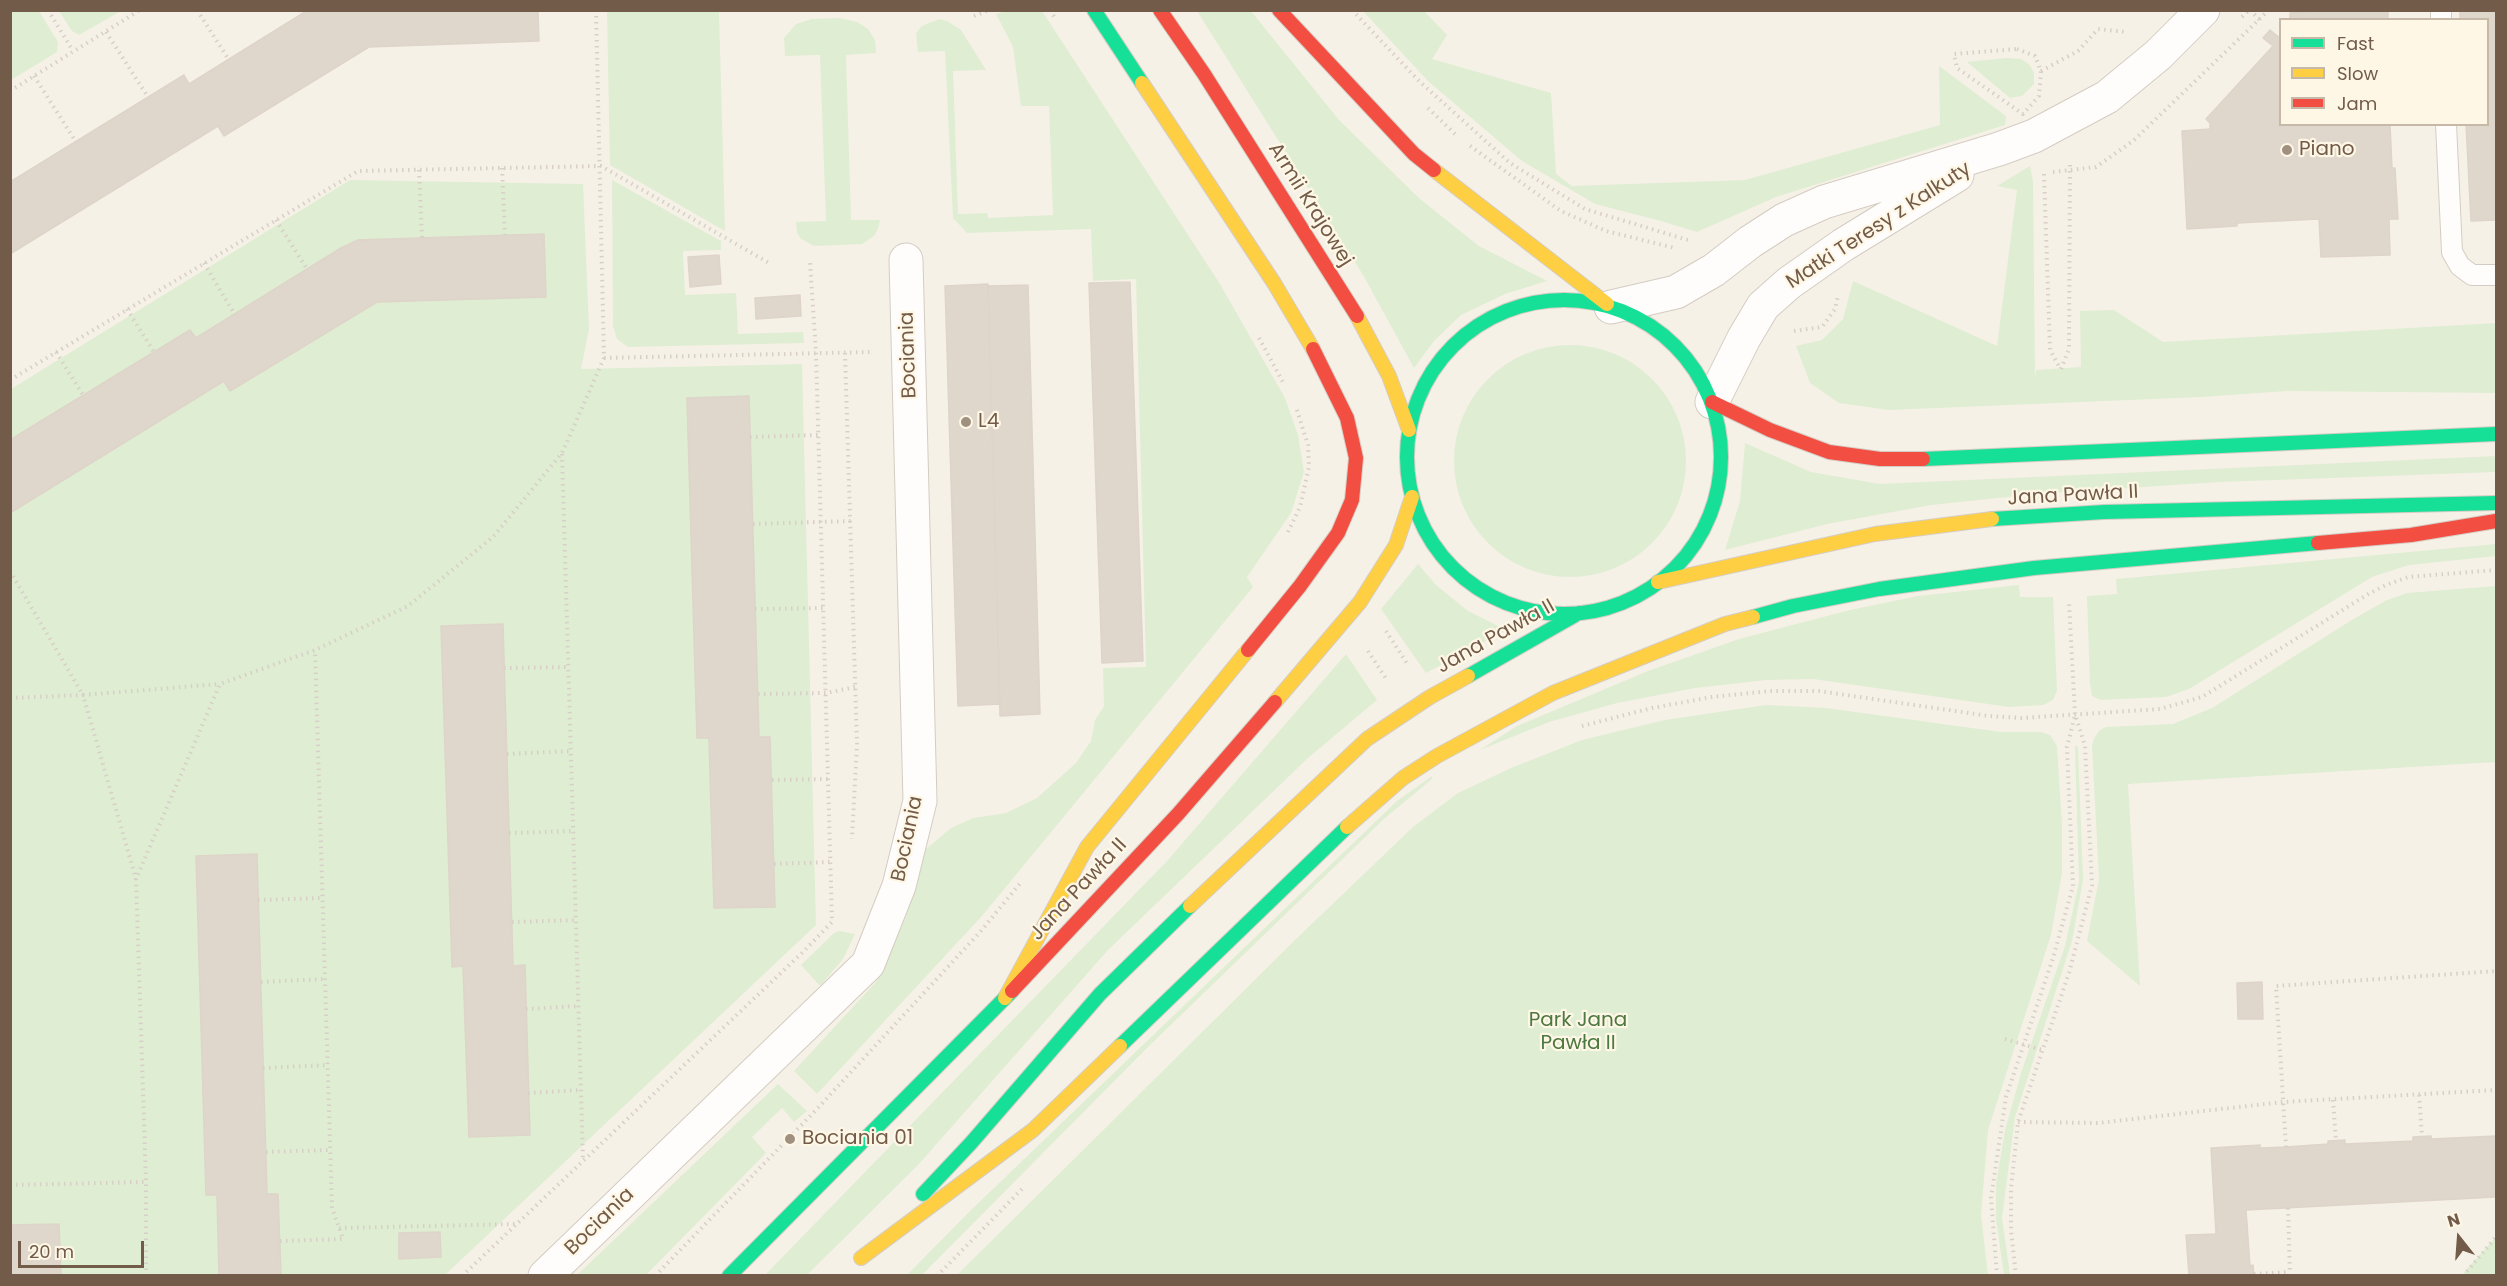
<!DOCTYPE html>
<meta charset="utf-8">
<style>
body{margin:0}
#map{position:relative;width:2507px;height:1286px;overflow:hidden;background:#f6f1e7;font-family:Poppins,sans-serif}
canvas{display:block}
.frame{position:absolute;inset:0;border:12px solid #725b48;pointer-events:none}
.legend{position:absolute;left:2279px;top:18px;width:210px;height:108px;box-sizing:border-box;background:#fff7e6;border:2px solid #c7b9a7;margin:0;padding:8px 10px;list-style:none;font-size:18px;color:#725b48}
.legend li{display:flex;align-items:center;gap:12px;height:30px}
.legend b{width:30px;border:2px solid #c7b9a7}
.north{position:absolute;left:2429px;top:1208px;width:60px;height:60px;-webkit-text-stroke:4px #fff7e6;paint-order:stroke;rotate:343deg;font-size:16px;font-weight:700;line-height:24px;text-align:center;color:#725b48}
.north::after{content:'';display:block;margin:auto;width:21px;height:27px;background:#725b48;clip-path:polygon(50% 0,100% 100%,50% 72%,0 100%)}
.scale{position:absolute;left:18px;top:1241px;width:126px;height:27px;box-sizing:border-box;border:3px solid #725b48;border-top:0;padding-left:8px;font-size:18px;line-height:21px;white-space:nowrap;color:#725b48;-webkit-text-stroke:4px #fff7e6;paint-order:stroke}
</style>
<div id="map">
<canvas width="2507" height="1286"></canvas>
<div class="frame"></div>
<ul class="legend">
<li><b style="height:8px;background:#16e098"></b>Fast</li>
<li><b style="height:8px;background:#ffcf43"></b>Slow</li>
<li><b style="height:8px;background:#f24e42"></b>Jam</li>
</ul>
<div class="north">N</div>
<div class="scale">20 m</div>
</div>
<script>
const ctx = document.querySelector('canvas').getContext('2d');
ctx.lineJoin = 'round';
function fill(path, color) { ctx.fillStyle = color; ctx.fill(path, 'evenodd'); }
const poly = rows => new Path2D(rows.map(r => 'M' + r).join(''));
function strokePath(path, color, width, dash) { ctx.strokeStyle = color; ctx.lineWidth = width; ctx.lineCap = dash ? 'butt' : 'round'; ctx.setLineDash(dash || []); ctx.stroke(path); }
function write(font, color, halo, rows, align = 'center') {
  ctx.font = font + ' Poppins,sans-serif'; ctx.lineWidth = 4.5; ctx.setLineDash([]); ctx.textBaseline = 'middle'; ctx.strokeStyle = halo; ctx.fillStyle = color; for (const [text, x, y, turn = 0] of rows) {
    ctx.save(); ctx.translate(x, y); ctx.rotate((+turn || 0) * Math.PI / 180); ctx.textAlign = isNaN(turn) ? turn : align; if (halo) ctx.strokeText(text, 0, 0); ctx.fillText(text, 0, 0); ctx.restore();
  }
}
const green = poly([
 [11,10,39,11,58,42,57,52,11,80],
 [59,11,121,11,79,35,72,31],
 [607,11,719,11,725,231,610,165],
 [1006,11,1042,11,1220,284,1285,398,1298,435,1304,472,1291,513,1247,577,1253,587,982,916,817,1094,794,1071,876,982,906,917,926,849,951,828,973,818,1006,813,1037,798,1076,763,1091,741,1095,720,1104,706,1103,668,1146,667,1136,279,1093,281,1091,229,967,233,953,218,945,51,918,52,916,33,922,26,939,19,947,21,961,30,986,70,953,71,958,214,987,213,988,218,1053,215,1049,106,1021,106,1013,47,996,14],
 [1197,11,1251,11,1339,120,1420,199,1479,246,1547,281,1505,294,1461,315,1434,341,1414,368,1363,275],
 [1363,11,1424,11,1447,35,1432,59,1551,93,1556,174,1572,186,1745,180,1940,125,1939,66,2006,116,2005,125,1776,197,1697,232,1661,221,1595,204,1522,161,1429,82],
 [840,18,857,22,868,29,875,40,876,53,846,55,851,220,880,220,878,229,874,236,862,244,814,246,801,239,797,233,796,222,826,221,820,55,785,56,784,38,796,24,812,19],
 [2006,58,2021,59,2029,64,2034,73,2034,84,2022,96,2010,98,1967,62],
 [2030,166,2033,181,2035,378,2036,370,2081,367,2080,311,2114,310,2163,342,2496,323,2496,393,2288,391,2201,397,1889,410,1839,403,1810,383,1796,346,1822,340,1843,319,1853,281,1997,346,2017,190,1997,186],
 [350,180,583,184,589,329,581,369,802,364,816,925,445,1275,11,1276,11,389],
 [612,180,721,241,721,250,683,251,685,295,736,293,738,334,803,332,804,343,628,347,617,339,613,326],
 '1454 461a116 116 0 1 1 232 0a116 116 0 1 1-232 0Z',
 [1745,443,1811,472,1880,484,2496,456,2496,472,2220,482,2036,494,1931,505,1827,524,1725,550,1740,501],
 [2496,544,2496,556,2409,565,2372,577,2189,689,2166,697,2101,700,2092,696,2090,684,2087,596,2117,594,2116,579],
 [1418,564,1436,585,1468,611,1506,630,1426,673,1381,609],
 [2019,585,2020,597,2053,597,2057,691,2053,700,2043,705,2009,707,1813,679,1767,680,1695,688,1617,703,1549,722,1480,750,1517,726,1648,671,1739,639,1850,610,1918,596],
 [2496,586,2496,762,2128,784,2140,986,2087,941,2099,879,2092,746,2094,738,2100,730,2106,727,2173,724,2212,708,2355,618,2385,601,2407,593],
 [1346,654,1377,700,1308,758,1108,950,918,1165,807,1275,765,1275,1167,861],
 [1766,705,1826,708,2001,732,2041,732,2050,735,2057,746,2062,825,2062,873,2051,935,1988,1130,1981,1215,1988,1275,957,1275,1296,939,1413,827,1458,793,1511,768,1582,740,1665,720],
 [2075,745,2078,747,2083,880,2072,941,2015,1117,2002,1218,2010,1275,2004,1275,1996,1219,1996,1185,2005,1130,2022,1070,2065,946,2079,882],
 [1432,776,1432,779,1385,818,1149,1046,922,1275,906,1276,970,1211,1397,801],
 [840,931,855,934,843,959,820,986,801,965,834,933],
 [778,1084,807,1111,794,1122,782,1108,752,1137,766,1153,646,1275,577,1275],
 [2496,1237,2496,1275,2463,1275,2465,1271]
]);
const building = poly([
 [308,10,538,10,539,41,369,47,224,136,218,126,10,254,10,182,184,75,189,84,308,10],
 [2336,10,2388,10,2388,20,2290,20,2290,13,2336,10],
 [2460,10,2496,10,2496,220,2471,221,2466,124,2488,124,2488,20,2460,20,2460,10],
 [2270,30,2280,38,2280,124,2390,124,2392,168,2395,168,2398,219,2389,219,2390,255,2321,257,2319,219,2237,223,2237,226,2187,229,2182,131,2210,129,2210,123,2206,119,2273,46,2263,38,2270,30],
 [544,234,546,297,377,302,230,391,224,381,10,513,10,440,190,330,196,338,341,248,358,240,544,234],
 [719,255,721,284,690,287,688,257,719,255],
 [1130,282,1143,661,1102,663,1089,283,1130,282],
 [988,284,1000,704,958,706,945,286,988,284],
 [1028,285,1040,714,1000,716,988,286,1028,285],
 [800,295,801,316,756,319,755,298,800,295],
 [749,396,759,737,770,737,775,907,714,908,709,738,697,738,687,398,749,396],
 [503,624,513,966,525,965,530,1135,469,1137,463,966,452,967,441,626,503,624],
 [257,854,267,1194,278,1194,281,1276,219,1276,217,1195,206,1195,196,856,257,854],
 [2262,982,2263,1019,2238,1019,2237,983,2262,982],
 [2431,1136,2431,1139,2496,1136,2496,1197,2246,1210,2250,1266,2253,1265,2254,1276,2189,1276,2186,1235,2216,1234,2211,1148,2260,1145,2260,1148,2286,1147,2328,1144,2328,1141,2345,1140,2345,1144,2413,1141,2413,1137,2431,1136],
 [59,1224,61,1276,10,1276,10,1225,59,1224],
 [440,1232,441,1257,399,1259,399,1233,440,1232]
]);
const path = poly([
 [48,10,73,51],
 [197,10,229,60],
 [300,10,303,14],
 [1050,10,1055,18],
 [1352,10,1419,81,1510,163,1585,209,1688,240],
 [2250,10,2260,20],
 [974,16,989,10],
 [2242,17,2249,10],
 [106,32,148,97],
 [2017,49,2035,56,2041,71,2039,96,2023,114,1957,68,1954,54,2017,49],
 [2041,71,2078,51,2098,29,2126,32],
 [34,76,76,142],
 [10,91,140,10],
 [1428,108,1455,134],
 [1470,146,1561,211,1606,231,1675,248],
 [502,168,505,235],
 [419,170,422,238],
 [2053,172,2096,167,2133,141,2269,10],
 [2044,174,2050,350,2060,368],
 [276,220,307,269],
 [204,263,235,315],
 [127,309,154,352],
 [1794,331,1822,327,1835,309,1838,296],
 [1259,338,1284,384],
 [56,352,83,395],
 [845,353,857,744,852,839],
 [604,358,870,352],
 [2061,369,2069,349,2070,161],
 [10,380,358,171,601,166,771,264],
 [750,437,818,435],
 [10,440,11,440],
 [562,454,583,1160],
 [753,524,851,521],
 [1288,532,1300,507,1309,467,1308,445,1296,407],
 [10,571,83,695,220,684],
 [755,609,823,608],
 [1386,631,1408,665],
 [1368,651,1387,680],
 [504,668,569,667],
 [758,694,826,693,855,687],
 [10,698,83,695,136,879],
 [1582,726,1652,708,1712,697,1770,691,1819,691,1989,716,2021,718,2160,709,2202,697,2370,593,2386,585,2408,577,2496,570],
 [507,754,571,751],
 [772,780,828,779],
 [509,833,574,831],
 [774,864,830,862],
 [258,900,323,898],
 [512,922,576,920],
 [261,982,325,979],
 [526,1009,578,1006],
 [2005,1039,2042,1050],
 [263,1068,328,1065],
 [528,1093,581,1090],
 [2419,1095,2422,1136],
 [2333,1100,2336,1141],
 [2018,1122,2098,1123,2283,1102,2496,1090],
 [2286,1147,2276,986,2496,971],
 [266,1152,330,1150],
 [10,1185,146,1182,136,879,220,684,315,650,408,606,493,537,562,453,604,358,596,10],
 [2288,1208,2290,1276],
 [339,1228,515,1224],
 [280,1241,343,1239,332,1208,315,650],
 [2254,1274,2290,1272],
 [146,1276,146,1182],
 [462,1276,803,952,832,922,816,353,810,262],
 [655,1276,816,1110,981,931,1022,881],
 [937,1276,1023,1188],
 [1997,1276,1991,1198,2006,1097,2053,958,2073,886,2067,747,2075,715],
 [2016,1276,2011,1230,2011,1189,2018,1122,2069,973,2092,885,2085,746,2075,714,2069,603],
 [2463,1276,2496,1237]
]);
const lane = poly([
 [2441,10,2441,20],
 [2446,124,2452,252,2460,266,2472,275,2496,275]
]);
const street = poly([
 [1611,307,1676,292,1714,270,1750,242,1784,220,1824,202,1999,149,2034,136,2107,97,2158,55,2203,10],
 [1712,402,1744,338,1763,306,1789,283,1843,245,1957,175],
 [545,1276,868,964,899,886,920,801,906,260]
]);
const fast = poly([
 [1094,10,1142,83],
 '1407 457a157 157 0 1 1 314 0a157 157 0 1 1-314 0Z',
 [1923,459,2496,434],
 [1992,519,2104,512,2496,503],
 [1753,617,1793,606,1879,589,2034,568,2318,543],
 [1468,676,1579,613],
 [1120,1046,1347,827],
 [923,1194,971,1143,1100,994,1190,906],
 [729,1276,1012,991]
]);
const slow = poly([
 [1142,83,1274,283,1313,349],
 [1434,170,1607,304],
 [1357,316,1389,376,1409,430],
 [1658,582,1875,534,1992,519],
 [1275,702,1360,602,1396,545,1412,497],
 [1347,827,1403,778,1437,756,1553,693,1725,624,1753,617],
 [1190,906,1367,739,1430,697,1468,676],
 [1005,998,1087,847,1248,650],
 [861,1258,1033,1130,1120,1046]
]);
const jam = poly([
 [1160,10,1204,74,1357,316],
 [1279,10,1414,154,1434,170],
 [1712,402,1770,430,1829,452,1880,459,1923,459],
 [2318,543,2411,535,2496,521],
 [1248,650,1300,586,1338,533,1352,500,1356,458,1347,418,1313,349],
 [1012,991,1178,814,1275,702]
]);
const markers = [
 [2287,150,6,"#a09080"],
 [966,422,6,"#a09080"],
 [790,1139,6,"#a09080"]
];
const poiNames = [
 ["Piano",2299,150],
 ["L4",978,422],
 ["Bociania 01",802,1139]
];
const streetNames = [
 ["Armii Krajowej",1310,205,58],
 ["Matki Teresy z Kalkuty",1879,226,-33],
 ["Bociania",909,355,-92],
 ["Jana Pawła II",2073,496,-3],
 ["Jana Pawła II",1496,637,-29],
 ["Bociania",908,839,-78],
 ["Jana Pawła II",1079,890,-47],
 ["Bociania",600,1222,-44]
];
const parkNames = [
 ["Park Jana",1578,1021],
 ["Pawła II",1578,1044]
];
fill(green, '#dfedd2');
fill(building, '#dfd7cc');
strokePath(building, '#ded4c9', 1.5);
strokePath(lane, '#d4ccc2', 22);
strokePath(street, '#d4ccc2', 35);
strokePath(fast, '#d5cdc4', 16);
strokePath(slow, '#d5cdc4', 16);
strokePath(jam, '#d5cdc4', 16);
strokePath(path, '#d7cfc8', 4, [1.5, 4.5]);
strokePath(lane, '#fefdfb', 20);
strokePath(street, '#fefdfb', 33);
strokePath(fast, '#16e098', 14);
strokePath(slow, '#ffcf43', 14);
strokePath(jam, '#f24e42', 14);
for (const [x, y, r, color] of markers) { const dot = new Path2D(); dot.arc(x, y, r, 0, 2 * Math.PI); ctx.fillStyle = color; ctx.fill(dot); strokePath(dot, '#fff7e6', 2); }
write('20px', '#725b48', '#fff7e6', poiNames, 'left');
write('20px', '#725b48', '#fff7e6', streetNames);
write('20px', '#4c7841', '#fff7e6', parkNames);
</script>
